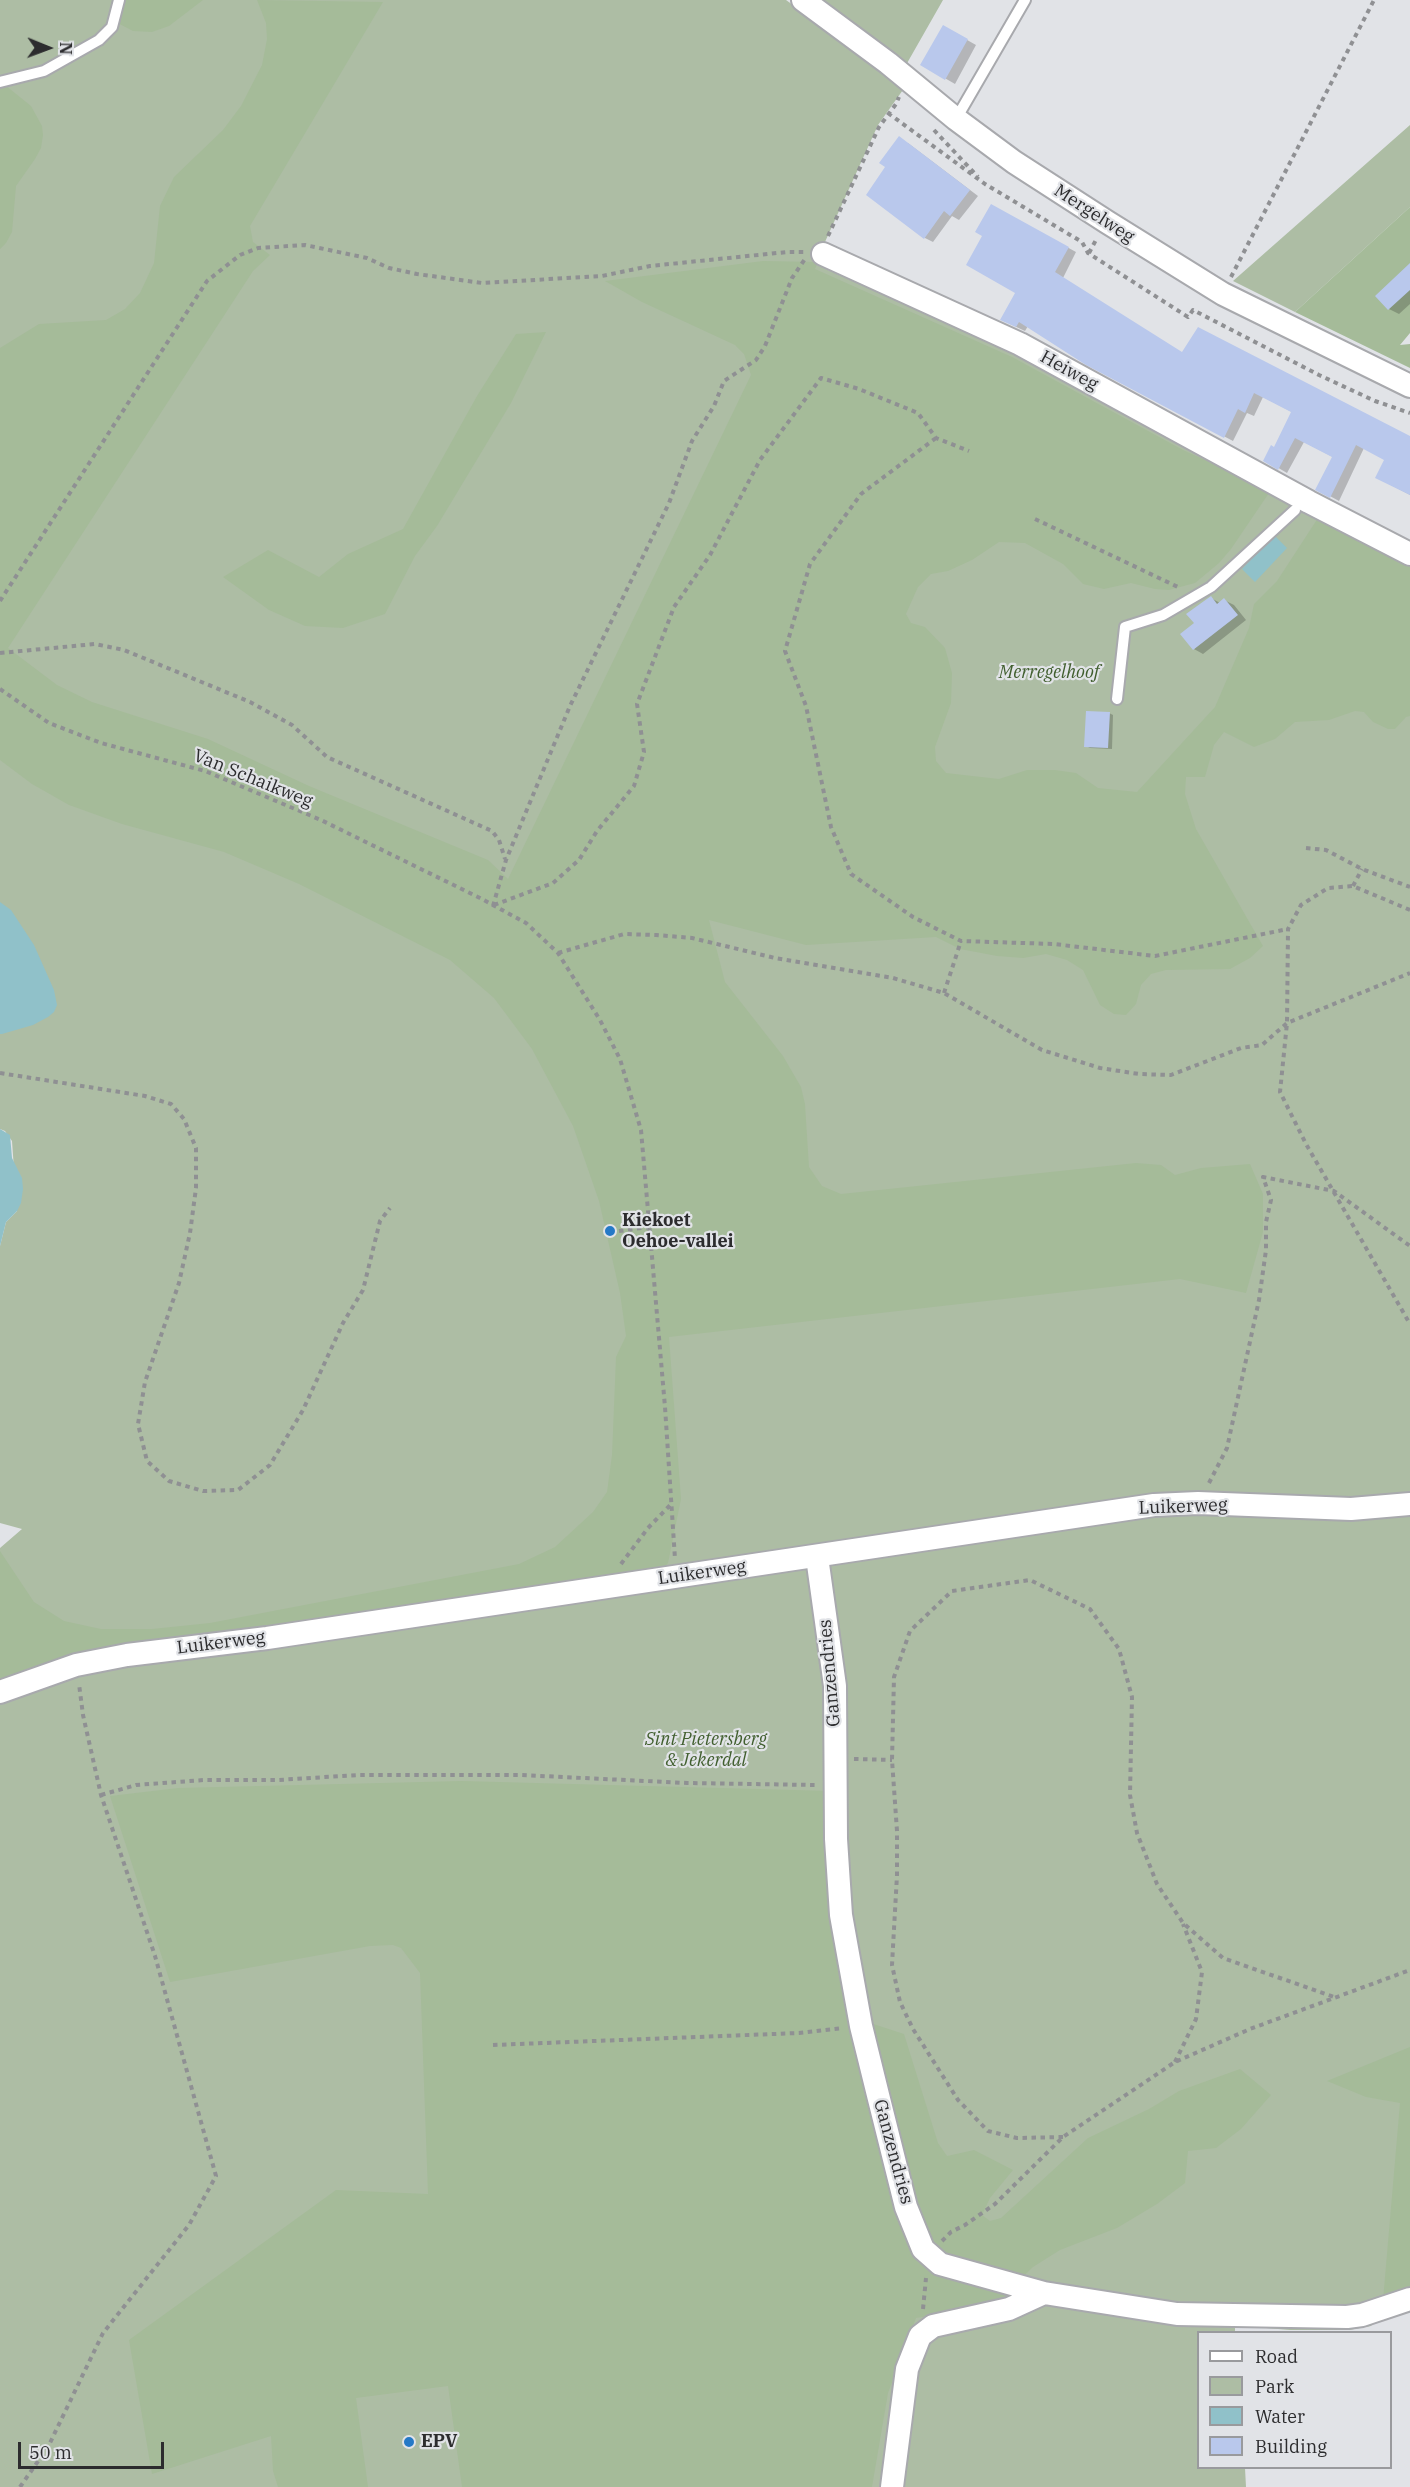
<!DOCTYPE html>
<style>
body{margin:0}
#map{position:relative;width:1410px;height:2487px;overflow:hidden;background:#e1e3e7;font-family:"IBM Plex Serif",serif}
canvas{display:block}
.legend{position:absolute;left:1197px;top:2331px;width:195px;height:138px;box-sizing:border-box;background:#e1e3e7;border:2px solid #999a9d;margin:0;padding:8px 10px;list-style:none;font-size:18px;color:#2c2c2e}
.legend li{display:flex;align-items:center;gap:12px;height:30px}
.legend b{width:30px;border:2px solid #999a9d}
.north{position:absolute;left:18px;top:18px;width:60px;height:60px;-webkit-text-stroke:4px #e1e3e7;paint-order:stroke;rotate:91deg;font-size:16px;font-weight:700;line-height:24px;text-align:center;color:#2c2c2e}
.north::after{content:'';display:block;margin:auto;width:21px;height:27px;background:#2c2c2e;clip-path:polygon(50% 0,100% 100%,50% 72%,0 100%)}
.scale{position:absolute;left:18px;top:2442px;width:146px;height:27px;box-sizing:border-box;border:3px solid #2c2c2e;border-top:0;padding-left:8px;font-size:18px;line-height:21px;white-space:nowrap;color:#2c2c2e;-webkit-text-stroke:4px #e1e3e7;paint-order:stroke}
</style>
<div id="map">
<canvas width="1410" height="2487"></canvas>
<ul class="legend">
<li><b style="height:8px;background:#fff"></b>Road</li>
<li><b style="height:16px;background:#adbda4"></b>Park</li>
<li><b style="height:16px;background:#90c1c9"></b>Water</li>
<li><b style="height:16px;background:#b9c8ec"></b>Building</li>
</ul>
<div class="north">N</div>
<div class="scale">50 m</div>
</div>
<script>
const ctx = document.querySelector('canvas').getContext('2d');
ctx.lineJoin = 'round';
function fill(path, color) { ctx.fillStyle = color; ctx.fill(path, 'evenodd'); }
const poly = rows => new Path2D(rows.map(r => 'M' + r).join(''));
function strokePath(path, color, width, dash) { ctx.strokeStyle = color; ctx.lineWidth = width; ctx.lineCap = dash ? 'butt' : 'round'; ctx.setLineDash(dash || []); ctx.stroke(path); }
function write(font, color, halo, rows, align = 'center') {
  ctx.font = font + ' "IBM Plex Serif",serif'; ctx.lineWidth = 4.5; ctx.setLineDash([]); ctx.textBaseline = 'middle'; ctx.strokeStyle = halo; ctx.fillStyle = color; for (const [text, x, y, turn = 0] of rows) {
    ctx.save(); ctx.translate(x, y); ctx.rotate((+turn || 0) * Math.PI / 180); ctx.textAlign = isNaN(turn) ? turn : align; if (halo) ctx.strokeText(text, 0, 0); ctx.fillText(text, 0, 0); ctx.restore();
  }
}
const green = poly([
 [0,0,786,0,905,87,878,125,815,264,1012,353,1183,446,1410,560,1410,2292,1382,2312,1371,2326,1349,2330,1290,2330,1242,2326,1235,2327,1235,2332,1198,2332,1198,2468,1245,2468,1246,2487,0,2487,0,1548,22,1529,0,1523,0,1246,6,1222,17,1211,12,1141,5,1131,0,1129],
 [823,0,943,0,906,65],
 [1410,125,1410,207,1295,312,1233,281]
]);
const forest = poly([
 [115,0,203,0,169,26,152,32,133,31,110,19],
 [257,0,383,2,250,226,253,242,270,255,253,271,8,648,57,685,92,702,208,739,309,786,488,860,508,879,751,375,744,354,735,345,642,302,605,281,763,261,818,262,815,269,1012,357,1183,450,1271,490,1231,549,1219,563,1195,583,1169,590,1155,589,1131,583,1104,589,1083,584,1063,564,1025,543,999,542,972,560,948,571,931,574,918,587,906,614,911,623,925,627,945,648,952,673,951,703,935,747,936,761,946,773,999,779,1027,770,1055,770,1076,773,1098,788,1137,792,1215,707,1249,628,1254,604,1277,581,1318,518,1410,564,1410,716,1406,717,1395,729,1388,729,1373,722,1364,712,1355,711,1329,720,1295,722,1275,739,1254,747,1224,732,1214,745,1205,777,1186,777,1185,794,1196,829,1263,946,1250,958,1230,969,1166,970,1151,974,1141,985,1136,1004,1126,1015,1114,1014,1100,1005,1083,970,1067,960,1046,954,1023,958,997,956,960,949,936,937,806,945,709,920,725,982,783,1056,801,1087,805,1104,809,1167,822,1186,841,1194,1136,1163,1161,1165,1175,1175,1201,1168,1250,1164,1263,1194,1263,1232,1246,1293,1180,1279,669,1337,681,1499,668,1563,660,1573,0,1688,0,1551,34,1602,64,1621,101,1629,152,1629,210,1623,519,1564,555,1547,593,1512,607,1492,612,1455,616,1357,626,1336,620,1293,599,1201,573,1126,532,1049,494,998,450,960,299,884,224,852,122,824,69,805,32,784,0,760,0,348,39,324,106,320,125,309,140,293,154,263,160,206,174,177,223,130,241,106,262,65,267,39,266,23],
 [0,81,31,106,42,126,43,135,41,148,35,159,16,186,12,232,6,243,0,249],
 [1410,207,1410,333,1400,345,1410,344,1410,368,1295,312],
 [546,332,511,403,437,526,415,556,385,614,343,628,305,626,269,610,223,577,268,550,319,577,348,554,403,529,477,396,516,334],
 [462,1781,831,1791,861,2020,904,2034,938,2143,947,2156,974,2150,1013,2170,990,2198,982,2215,990,2221,1001,2218,1088,2138,1149,2109,1179,2091,1240,2069,1271,2095,1241,2129,1216,2148,1188,2151,1185,2183,1157,2204,1117,2228,1060,2250,1033,2267,1009,2290,1018,2302,916,2318,888,2393,872,2487,462,2487,448,2386,356,2398,368,2487,278,2487,273,2471,271,2436,152,2474,129,2340,336,2190,428,2194,420,1973,401,1948,393,1945,370,1946,170,1982,110,1796,178,1788],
 [1410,2047,1410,2296,1382,2312,1400,2103,1366,2097,1327,2081]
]);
const water = poly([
 [1274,535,1287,548,1255,582,1242,569],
 [0,902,11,910,34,945,54,990,57,1005,54,1012,48,1017,33,1025,2,1034,0,1034],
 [0,1129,10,1135,12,1158,22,1178,23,1189,21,1203,17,1211,6,1222,0,1246]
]);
const shadow = poly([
 [944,27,976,45,955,84,922,65],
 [908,143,978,196,959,220,952,216,933,242,925,238],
 [992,206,1076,252,1063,278,1183,354,1410,437,1410,495,1385,482,1386,460,1364,448,1339,501,1317,489,1333,457,1304,442,1287,473,1265,460,1275,449,1292,412,1263,397,1254,416,1247,413,1233,441,1096,369,1028,326,1025,331,1010,324,1017,293,984,236],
 [1410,265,1410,304,1399,314,1389,309,1377,296],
 [1211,598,1220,603,1224,600,1234,605,1246,620,1203,654,1194,649],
 [1109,713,1113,715,1112,749,1090,748,1086,746]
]);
const building = poly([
 [943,25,968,39,945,80,920,65],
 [899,136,970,190,950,216,944,211,924,239,866,195,885,167,879,163],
 [991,204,1069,247,1055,272,1182,352,1198,327,1410,436,1410,495,1375,478,1384,460,1356,445,1330,498,1315,490,1332,457,1295,438,1278,470,1263,461,1271,445,1274,447,1291,412,1254,393,1245,413,1238,409,1224,438,1086,365,1019,322,1016,327,1000,320,1015,293,966,265,982,236,975,232],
 [1410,263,1410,290,1388,310,1375,296],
 [1211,596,1217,604,1224,598,1238,615,1193,650,1180,634,1194,623,1186,614],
 [1086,711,1110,712,1108,748,1084,747]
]);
const path = poly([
 [888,113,985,184,1082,242,1088,253,1188,317,1193,310,1319,375,1375,401,1410,413],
 [934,130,978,177],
 [828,236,879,127,896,104,899,97],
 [1089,253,1097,238],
 [1231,277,1374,0],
 [936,438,861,494,810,564,785,651,806,706,831,827,851,874,913,917,961,941,1054,944,1155,956,1288,929],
 [1035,519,1180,588],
 [0,601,207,281,240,255,258,248,305,245,367,258,389,268,417,274,482,283,602,276,650,266,787,252,804,252],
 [0,653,95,644,124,650,250,702,292,725,327,757,492,831,499,840,505,859],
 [0,689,49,723,101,743,205,771,321,820,480,898,526,923,558,953,600,1020,620,1059,641,1130,665,1407,675,1559],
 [1306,848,1326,850,1362,869,1410,887],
 [1353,886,1362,869],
 [494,905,553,883,579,860,597,831,634,786,644,752,637,704,674,607,710,555,760,460,821,378,859,389,918,413,936,438,969,451],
 [493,906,506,860,570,706,669,503,692,441,714,406,724,381,756,360,765,346,792,278,805,259],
 [1410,910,1353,886,1328,888,1301,905,1288,929,1287,1023,1280,1092,1306,1144,1410,1324],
 [558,953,624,934,656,935,692,938,775,958,893,978,944,993,1042,1050,1100,1068,1139,1074,1171,1075,1241,1048,1262,1045,1287,1023,1410,973],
 [944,993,961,941],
 [0,1073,145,1096,171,1104,184,1119,196,1148,196,1188,190,1233,179,1283,145,1382,138,1424,147,1461,169,1481,203,1491,238,1490,270,1465,303,1410,343,1323,363,1290,380,1221,390,1208],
 [619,1231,649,1227],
 [1209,1483,1227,1448,1259,1300,1266,1250,1266,1222,1271,1200,1263,1177,1334,1191,1410,1246],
 [621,1564,648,1528,672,1503],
 [854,1759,892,1760],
 [101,1795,136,1785,204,1780,278,1780,358,1775,521,1775,687,1783,816,1785],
 [493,2045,799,2033,843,2028],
 [1175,2062,1196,2019,1202,1972,1183,1924],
 [1063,2137,1017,2138,988,2131,958,2100,913,2029,900,2002,892,1965,897,1875,897,1831,892,1760,894,1677,910,1631,952,1591,1030,1580,1090,1609,1119,1649,1132,1697,1130,1795,1137,1833,1157,1884,1183,1923,1223,1958,1334,1997],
 [942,2241,951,2232,965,2225,995,2204,1063,2137,1175,2062,1250,2029,1410,1970],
 [923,2309,926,2278],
 [20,2487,48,2447,103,2333,189,2225,216,2176,155,1956,101,1795,83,1715,79,1684]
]);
const service = poly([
 [0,82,44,71,99,40,112,27,119,0],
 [956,119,1025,0],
 [1117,699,1125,627,1163,615,1211,587,1295,510]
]);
const minor = poly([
 [803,0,888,63,956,119,1014,162,1107,222,1223,294,1410,386],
 [823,254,1020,344,1309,502,1410,554],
 [817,1557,835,1686,836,1839,841,1915,861,2026,878,2095,906,2207,923,2249,940,2264,1044,2293,1177,2314,1347,2317,1362,2315,1410,2299],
 [0,1692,76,1665,127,1655,267,1638,1154,1505,1198,1503,1351,1509,1410,1504],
 [892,2487,907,2369,920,2336,933,2326,1009,2309,1044,2293]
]);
const markers = [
 [610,1231,6,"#2579c7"],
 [409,2442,6,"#2579c7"]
];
const streetNames = [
 ["Mergelweg",1094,214,33],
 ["Heiweg",1069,371,29],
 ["Van Schaikweg",253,779,22],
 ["Luikerweg",1183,1507,-2],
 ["Luikerweg",702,1573,-8],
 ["Luikerweg",221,1643,-7],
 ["Ganzendries",830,1673,-95],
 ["Ganzendries",893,2152,75]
];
const parkNames = [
 ["Merregelhoof",1049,673],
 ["Sint Pietersberg",706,1740],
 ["& Jekerdal",706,1761]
];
const poiNames = [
 ["Kiekoet",622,1221],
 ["Oehoe-vallei",622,1242],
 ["EPV",421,2442]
];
fill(green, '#adbda4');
fill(forest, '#a5bb99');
fill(water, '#90c1c9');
fill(shadow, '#0003');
fill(building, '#b9c8ec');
strokePath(service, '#a8a9ad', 14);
strokePath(minor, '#a8a9ad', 26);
strokePath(path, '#8f9093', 4, [4.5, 4.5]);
strokePath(service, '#fff', 10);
strokePath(minor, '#fff', 22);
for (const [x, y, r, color] of markers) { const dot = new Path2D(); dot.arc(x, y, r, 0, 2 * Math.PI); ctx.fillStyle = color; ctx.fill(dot); strokePath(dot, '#e1e3e7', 2); }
write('18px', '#2c2c2e', '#e1e3e7', streetNames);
write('italic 18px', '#415f2f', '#e1e3e7', parkNames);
write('bold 18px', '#2c2c2e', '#e1e3e7', poiNames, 'left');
</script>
